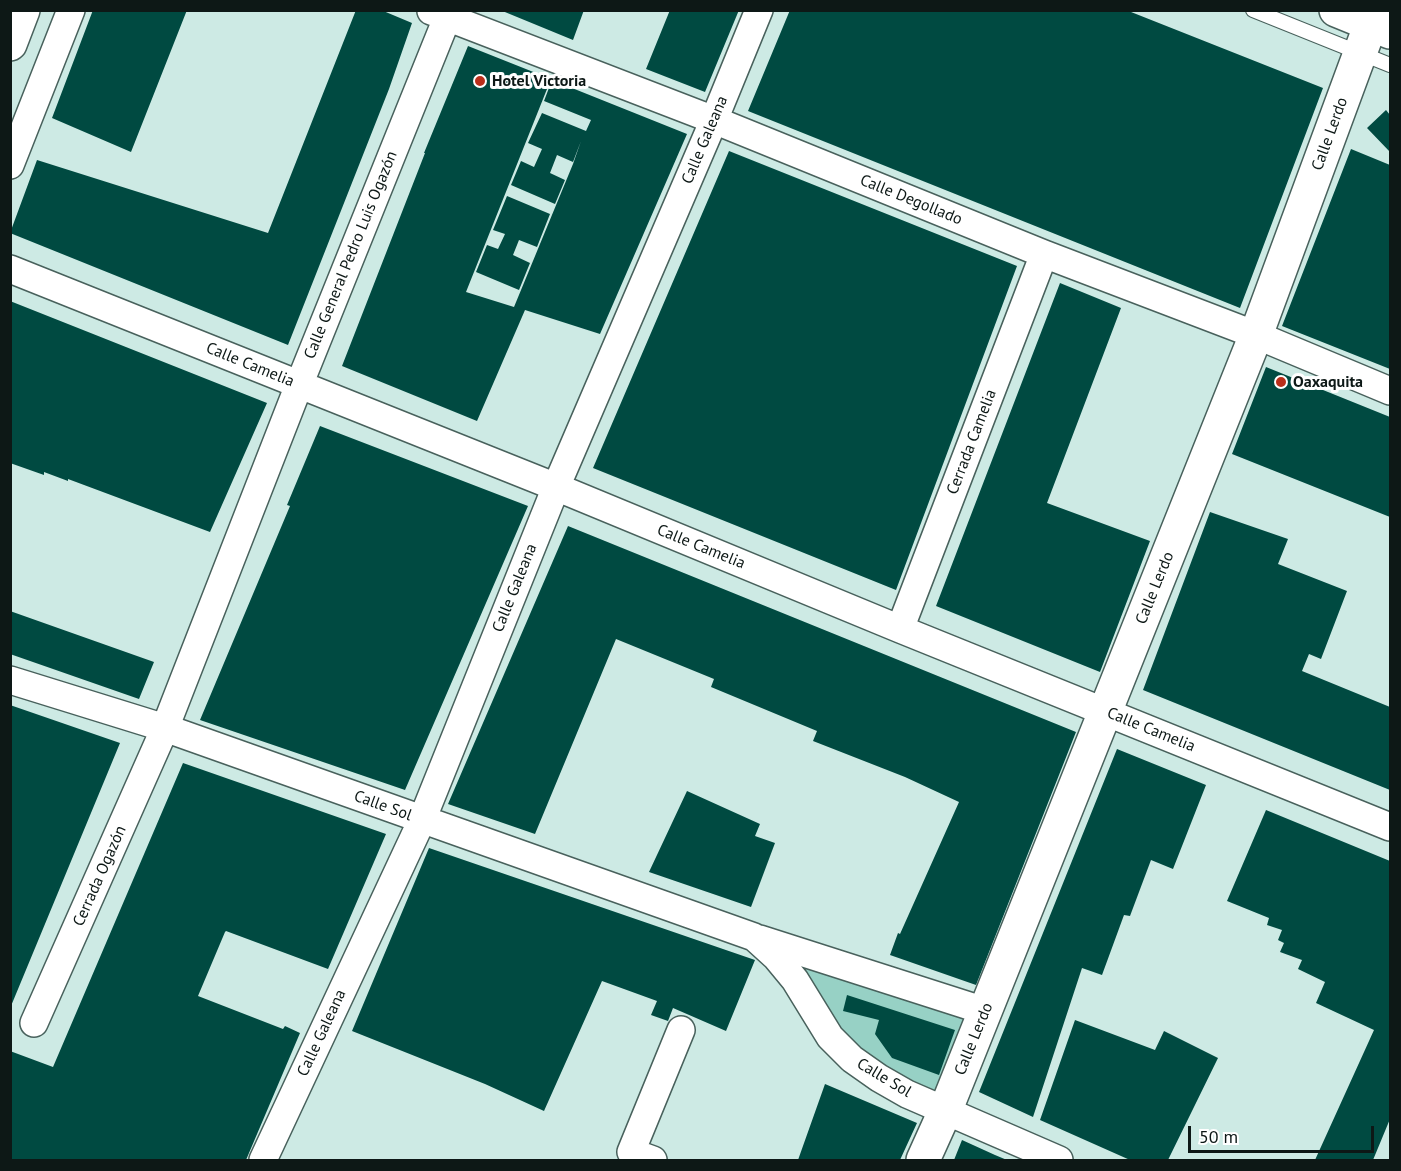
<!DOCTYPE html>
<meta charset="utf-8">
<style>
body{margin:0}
#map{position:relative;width:1401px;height:1171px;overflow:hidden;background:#cdeae4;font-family:"PT Sans",sans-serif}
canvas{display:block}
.frame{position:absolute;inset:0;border:12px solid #0d1816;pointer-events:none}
.scale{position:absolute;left:1188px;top:1126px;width:186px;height:27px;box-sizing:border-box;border:3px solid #0d1816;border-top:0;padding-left:8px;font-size:18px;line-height:21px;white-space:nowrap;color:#0d1816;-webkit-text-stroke:4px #fff;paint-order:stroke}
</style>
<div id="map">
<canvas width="1401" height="1171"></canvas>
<div class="frame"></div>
<div class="scale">50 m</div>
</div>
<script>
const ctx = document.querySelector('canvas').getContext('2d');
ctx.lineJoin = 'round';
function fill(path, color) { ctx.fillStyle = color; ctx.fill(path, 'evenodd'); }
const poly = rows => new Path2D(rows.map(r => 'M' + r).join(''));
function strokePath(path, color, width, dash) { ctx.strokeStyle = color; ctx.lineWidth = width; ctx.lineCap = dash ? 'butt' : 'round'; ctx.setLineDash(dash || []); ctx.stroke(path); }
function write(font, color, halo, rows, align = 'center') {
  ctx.font = font + ' "PT Sans",sans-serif'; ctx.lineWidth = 6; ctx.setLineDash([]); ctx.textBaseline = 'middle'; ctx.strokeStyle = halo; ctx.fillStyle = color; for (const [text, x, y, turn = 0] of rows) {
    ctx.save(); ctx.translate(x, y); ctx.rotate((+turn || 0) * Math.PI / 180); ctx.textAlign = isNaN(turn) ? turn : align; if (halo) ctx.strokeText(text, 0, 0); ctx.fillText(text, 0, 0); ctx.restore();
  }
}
const green = poly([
 [799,957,968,1016,932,1099,857,1056,804,985]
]);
const building = poly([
 [93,10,187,10,131,152,52,118],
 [356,10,381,10,412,23,389,89,288,345,10,233,37,160,268,233],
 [500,10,584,10,573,40],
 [670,10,739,10,705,92,646,69],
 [790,10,1126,10,1323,88,1240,308,748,111],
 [468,46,551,79,466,292,514,307,573,164,581,141,573,162,557,155,550,173,565,180,555,204,511,185,521,161,534,167,542,149,528,143,542,113,586,131,591,120,544,101,552,80,687,134,600,334,525,310,477,421,342,366,425,153,424,153],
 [1386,110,1390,115,1390,152,1367,128],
 [1351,149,1390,165,1390,369,1282,326],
 [729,151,1017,266,896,590,593,468],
 [507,196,550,214,537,247,519,240,513,255,530,263,519,290,476,272,487,245,498,249,505,234,493,230],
 [1060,283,1121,308,1047,503,1150,541,1100,672,936,606],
 [10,301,267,403,210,532,68,479,68,481,44,472,44,475,10,463],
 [1266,367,1390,417,1390,517,1232,454],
 [320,426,528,506,405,790,200,720,290,506,287,505],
 [1210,512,1288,539,1278,564,1347,591,1321,659,1309,654,1302,671,1390,707,1390,790,1143,690],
 [568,526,1076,732,976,985,890,955,898,933,900,934,959,802,905,777,813,741,817,731,711,687,714,679,616,639,535,834,448,804],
 [10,611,154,662,139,699,10,654],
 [10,705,120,743,11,1006,10,1006],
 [1117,749,1206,785,1173,869,1151,860,1130,916,1124,915,1102,975,1082,968,1033,1117,979,1092],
 [183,763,386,834,328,969,226,931,225,932,198,996,283,1029,285,1026,300,1033,246,1160,10,1160,10,1051,53,1067],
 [687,791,760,824,755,836,775,843,751,907,649,872],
 [1266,810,1390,861,1390,1119,1373,1160,1315,1160,1374,1030,1316,1003,1325,982,1298,969,1302,960,1280,952,1284,943,1278,940,1282,930,1267,925,1269,918,1227,901],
 [429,848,755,960,726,1031,673,1008,668,1021,651,1015,657,1001,602,981,544,1111,485,1084,352,1031],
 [847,995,955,1030,939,1075,892,1058,875,1034,879,1020,843,1011],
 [1075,1020,1155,1050,1164,1031,1218,1058,1168,1160,1130,1160,1040,1120],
 [825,1084,917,1123,900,1160,798,1160],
 [962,1140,995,1155,1007,1160,954,1160]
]);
const lane = poly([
 [1253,10,1390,65]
]);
const street = poly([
 [431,11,714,120,1044,254,1256,335,1390,391],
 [10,165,71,10],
 [10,269,556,487,900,629,1390,827],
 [900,629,1044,254],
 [10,680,165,728,754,937,776,957,795,980,830,1037,852,1059,879,1078,907,1094,1059,1160],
 [760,939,985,1011],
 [34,1023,165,728,299,385,447,18],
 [263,1160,422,820,556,487,714,120,759,10],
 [653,1160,631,1152,681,1030]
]);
const secondary = poly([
 [923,1160,946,1109,1256,335,1376,10]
]);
const primary = poly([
 [1336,10,1390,32],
 [10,44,23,10]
]);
const markers = [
 [480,81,6,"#ba2e1a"],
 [1281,382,6,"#ba2e1a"]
];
const poiNames = [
 ["Hotel Victoria",492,81],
 ["Oaxaquita",1293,382]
];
const streetNames = [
 ["Calle Lerdo",1330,134,-70],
 ["Calle Galeana",705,140,-67],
 ["Calle Degollado",911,200,22],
 ["Calle General Pedro Luis Ogazón",351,255,-68],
 ["Calle Camelia",250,365,22],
 ["Cerrada Camelia",972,442,-69],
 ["Calle Camelia",701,547,22],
 ["Calle Galeana",515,588,-68],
 ["Calle Lerdo",1155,588,-68],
 ["Calle Camelia",1151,730,22],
 ["Calle Sol",383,806,20],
 ["Cerrada Ogazón",100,876,-66],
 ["Calle Galeana",322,1033,-65],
 ["Calle Lerdo",974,1039,-68],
 ["Calle Sol",884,1078,31]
];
fill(green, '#97d1c5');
fill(building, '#004a41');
strokePath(lane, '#48615c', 16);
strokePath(street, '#48615c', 30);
strokePath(secondary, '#48615c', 36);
strokePath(primary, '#48615c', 36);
strokePath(lane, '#fff', 14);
strokePath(street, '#fff', 27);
strokePath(secondary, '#fff', 33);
strokePath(primary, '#fff', 33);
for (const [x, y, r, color] of markers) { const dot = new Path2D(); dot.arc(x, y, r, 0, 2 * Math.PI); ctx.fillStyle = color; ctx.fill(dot); strokePath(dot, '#fff', 2); }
write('bold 16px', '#0d1816', '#fff', poiNames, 'left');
write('16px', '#0d1816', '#fff', streetNames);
</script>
